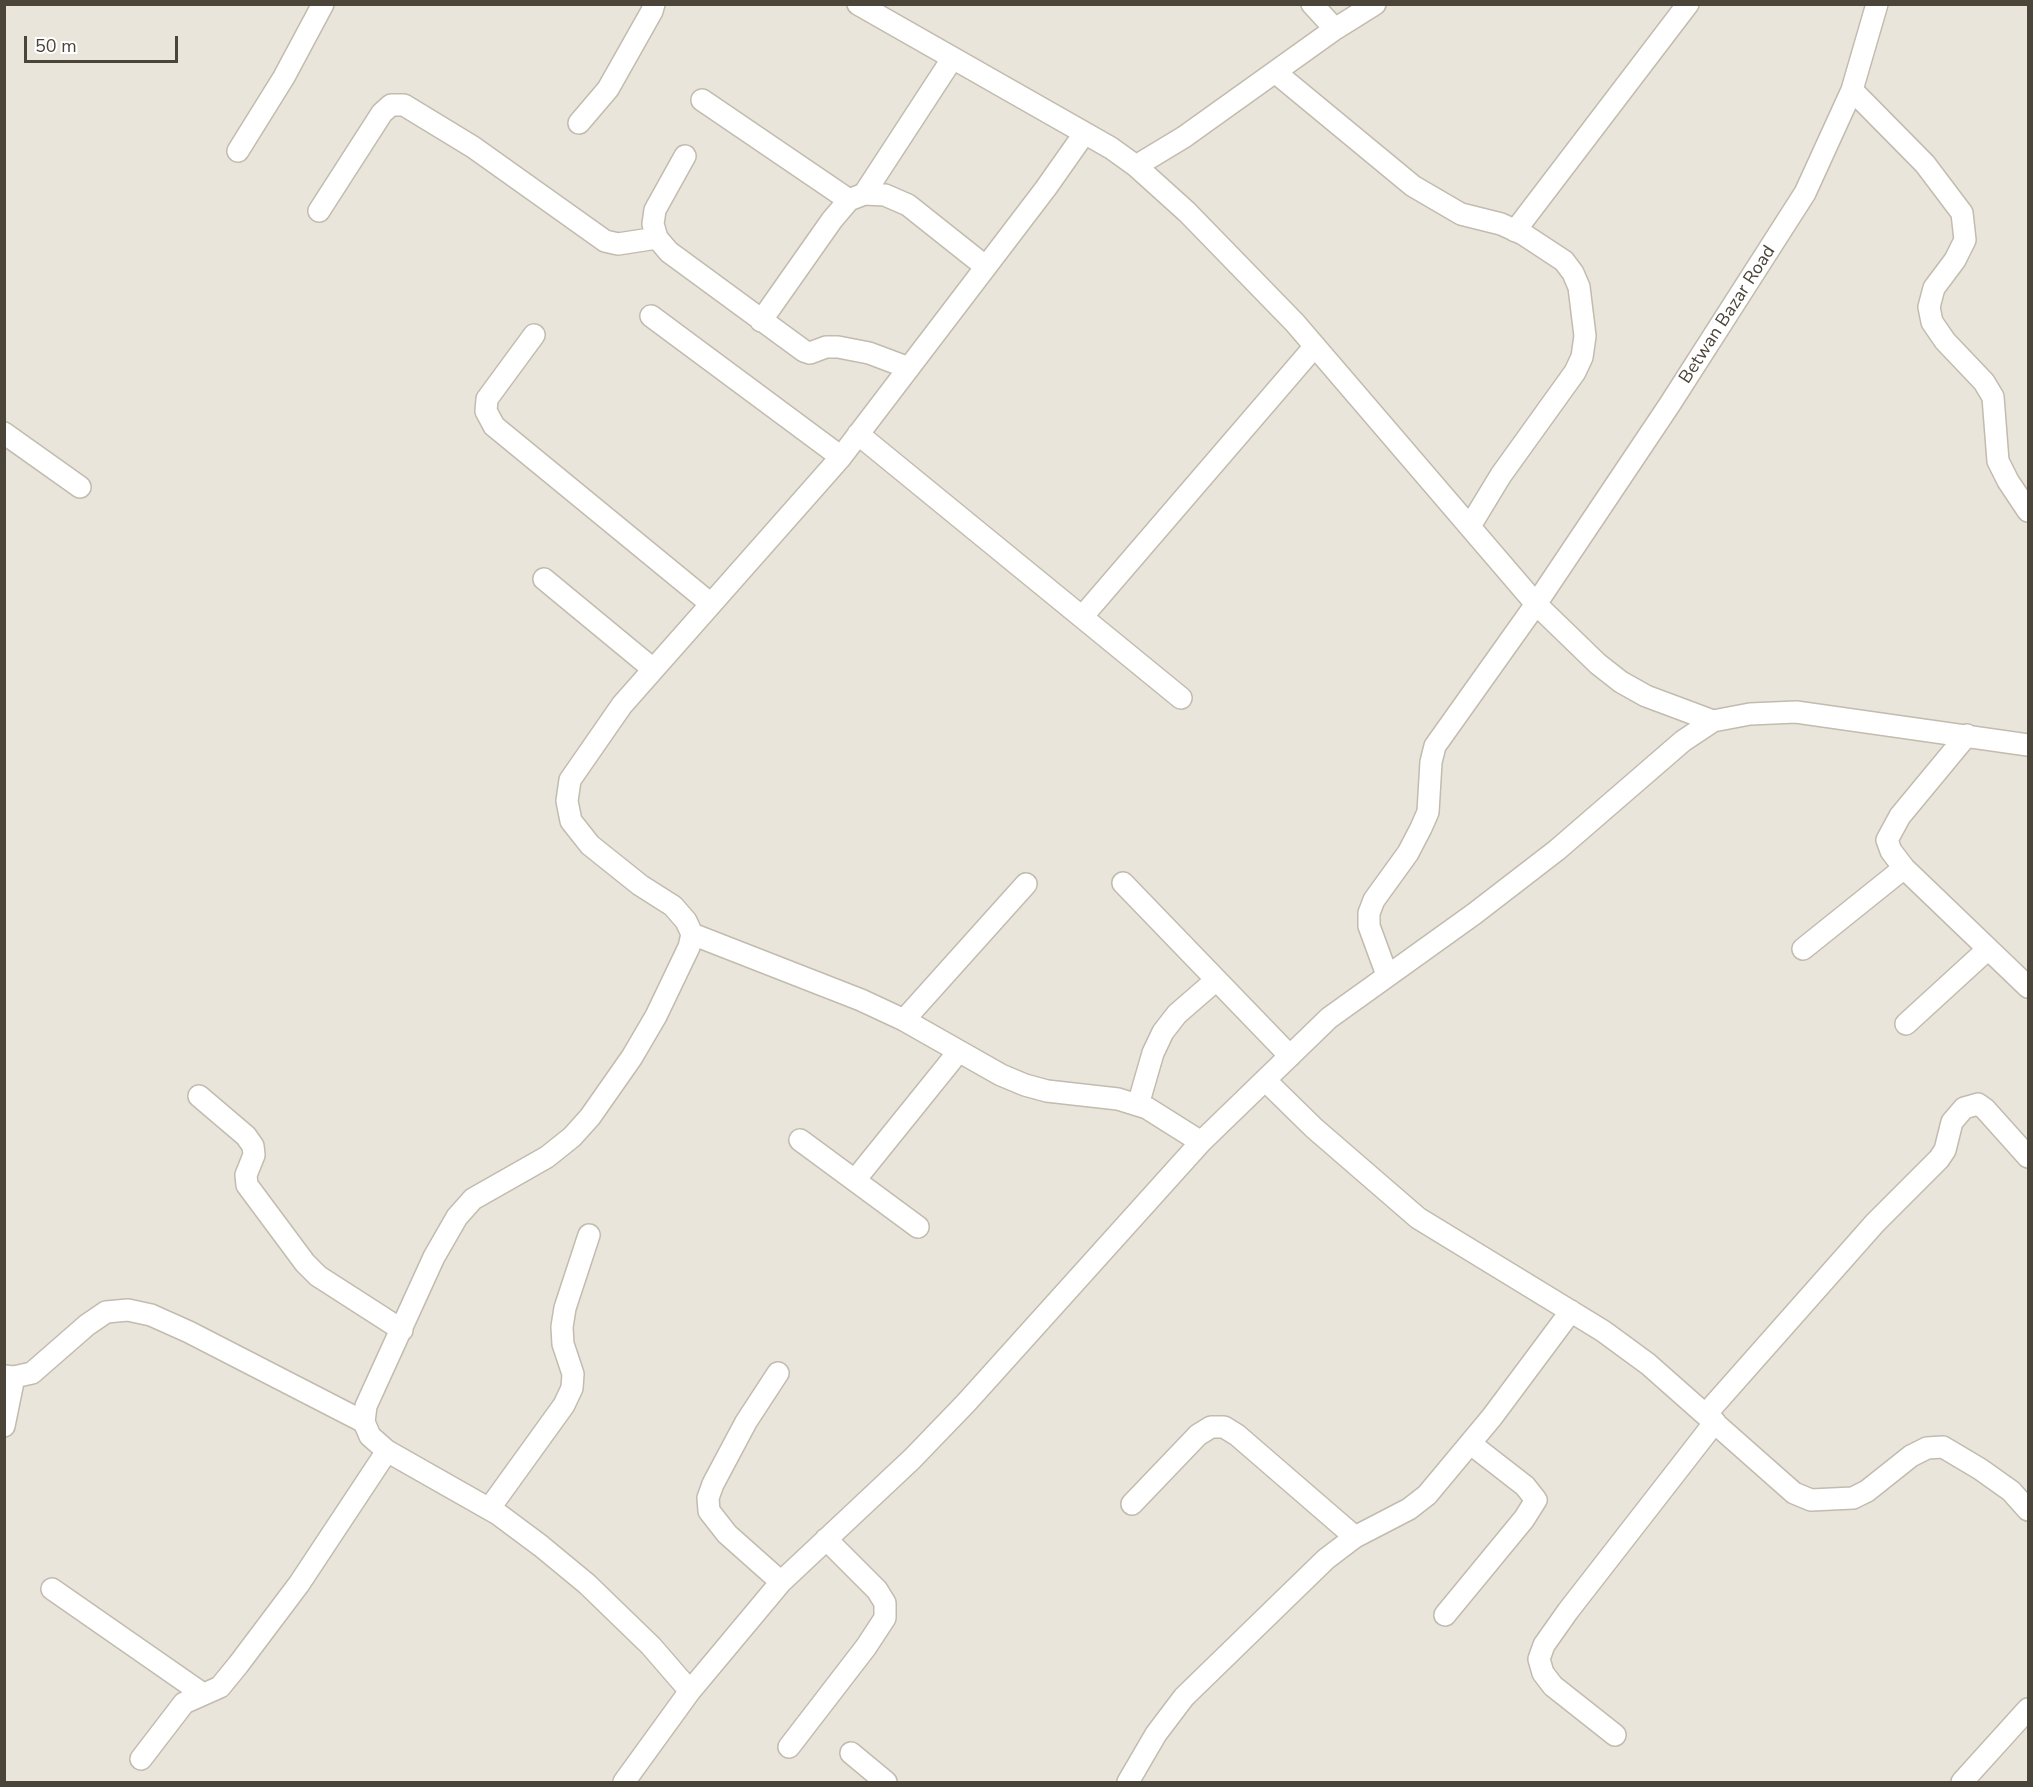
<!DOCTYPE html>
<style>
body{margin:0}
#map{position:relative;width:2033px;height:1787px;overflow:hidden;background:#f6f3ec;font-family:"Nunito Sans",sans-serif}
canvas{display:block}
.frame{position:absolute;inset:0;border:6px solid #4b4439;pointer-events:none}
.scale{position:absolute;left:24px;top:36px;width:154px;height:27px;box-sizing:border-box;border:3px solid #4b4439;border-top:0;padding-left:8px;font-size:18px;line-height:21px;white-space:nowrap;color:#4b4439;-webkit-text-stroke:4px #fff;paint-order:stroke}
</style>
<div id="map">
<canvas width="2033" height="1787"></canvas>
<div class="frame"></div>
<div class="scale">50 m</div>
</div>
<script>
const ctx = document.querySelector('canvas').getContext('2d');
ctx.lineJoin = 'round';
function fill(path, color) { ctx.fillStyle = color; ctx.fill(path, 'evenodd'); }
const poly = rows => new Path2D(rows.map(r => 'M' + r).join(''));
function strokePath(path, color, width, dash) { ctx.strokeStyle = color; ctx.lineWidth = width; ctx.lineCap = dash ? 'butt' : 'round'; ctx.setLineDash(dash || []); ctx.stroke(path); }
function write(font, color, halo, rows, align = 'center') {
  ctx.font = font + ' "Nunito Sans",sans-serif'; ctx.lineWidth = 4.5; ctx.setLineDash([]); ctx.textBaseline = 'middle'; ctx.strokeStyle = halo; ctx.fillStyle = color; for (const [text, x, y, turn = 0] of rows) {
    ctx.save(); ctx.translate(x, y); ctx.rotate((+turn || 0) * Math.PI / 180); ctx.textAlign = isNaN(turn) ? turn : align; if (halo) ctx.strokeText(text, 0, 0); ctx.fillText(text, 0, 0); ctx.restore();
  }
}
const residential = poly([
 [5,5,2028,5,2028,1782,5,1782]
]);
const minor = poly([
 [858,4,1111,148,1136,166,1187,212,1295,323,1536,604,1598,664,1621,682,1646,696,1713,721],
 [1312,4,1335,29],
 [1275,72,1413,186,1461,214,1501,224,1523,234,1564,261,1573,273,1579,287,1585,336,1582,357,1575,372,1501,475,1470,526],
 [1852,90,1925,164,1962,213,1965,240,1955,260,1934,288,1929,307,1932,322,1945,341,1984,382,1993,397,1998,461,2008,481,2028,511],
 [702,100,849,200],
 [579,123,608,89,652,11,654,4],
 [238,151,284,77,323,4],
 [685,156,655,210,653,224,657,238,669,252,804,351,810,353,826,347,838,347,869,353,909,368],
 [1136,166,1184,137,1335,29,1375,4],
 [864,194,952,59],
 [319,211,382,113,391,105,404,105,473,147,605,241,618,244,657,238],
 [1515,231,1688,4],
 [651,316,841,457],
 [761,321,832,220,849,200,864,194,885,195,908,205,986,267],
 [534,335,487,399,486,411,494,426,711,604],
 [4,433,80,487],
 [858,434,1181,698],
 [544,579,653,669],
 [1082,617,1315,346],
 [1967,735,1900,816,1887,840,1891,851,1904,868,2028,987],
 [1123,883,1290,1056],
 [692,934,861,1000,904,1020,1001,1075,1025,1085,1047,1091,1118,1099,1147,1108,1201,1142],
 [1803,949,1904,868],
 [1387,975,1369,926,1369,913,1374,900,1408,853,1421,828,1428,812,1431,762,1435,746,1536,604,1670,404,1805,193,1852,90,1877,4],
 [904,1020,1026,884],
 [1906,1024,1988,949],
 [1265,1080,1314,1128,1418,1218,1603,1331,1648,1364,1794,1493,1811,1500,1853,1498,1867,1491,1911,1456,1927,1448,1943,1447,1980,1469,2011,1491,2028,1510],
 [199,1096,246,1136,253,1146,254,1155,246,1175,247,1185,305,1263,318,1276,402,1330],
 [1138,1105,1153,1053,1163,1032,1177,1014,1215,981],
 [800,1140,918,1227],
 [855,1180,959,1051],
 [778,1373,746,1422,713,1484,708,1498,709,1511,727,1534,781,1582],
 [4,1376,14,1377,32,1373,87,1325,106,1312,128,1310,151,1315,189,1332,364,1422],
 [1706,1414,1875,1223,1939,1159,1945,1150,1952,1122,1964,1108,1978,1104,1985,1109,2028,1157],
 [4,1426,14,1377],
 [1132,1504,1198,1435,1211,1427,1224,1427,1237,1435,1355,1537],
 [489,1509,564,1405,572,1388,573,1374,563,1344,562,1327,565,1308,589,1235],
 [52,1589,203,1694],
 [1445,1615,1524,1519,1536,1500,1525,1486,1471,1444],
 [690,1691,651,1646,587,1584,541,1546,498,1514,387,1451,370,1436,364,1422,366,1406,434,1257,457,1217,473,1199,547,1157,572,1137,590,1117,632,1057,656,1016,689,947,692,934,686,921,673,906,640,885,590,845,571,821,567,801,570,780,622,705,841,457,1046,188,1084,134],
 [1615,1735,1553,1686,1543,1673,1539,1659,1544,1645,1568,1611,1715,1422],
 [789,1747,866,1647,885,1618,885,1603,877,1590,826,1539],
 [851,1753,886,1782],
 [141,1759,184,1703,220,1687,238,1665,299,1584,387,1451],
 [624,1782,690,1691,781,1582,912,1459,966,1403,1201,1142,1329,1018,1474,914,1557,850,1683,741,1713,721,1750,714,1796,712,2028,745],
 [1128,1782,1156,1734,1184,1697,1326,1559,1355,1537,1409,1509,1427,1495,1492,1417,1571,1311],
 [1962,1782,2028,1709]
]);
const streetNames = [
 ["Betwan Bazar Road",1728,315,-57]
];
fill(residential, '#eae5da');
strokePath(minor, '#c2bbae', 24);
strokePath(minor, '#fff', 21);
write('18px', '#4b4439', '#fff', streetNames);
</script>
